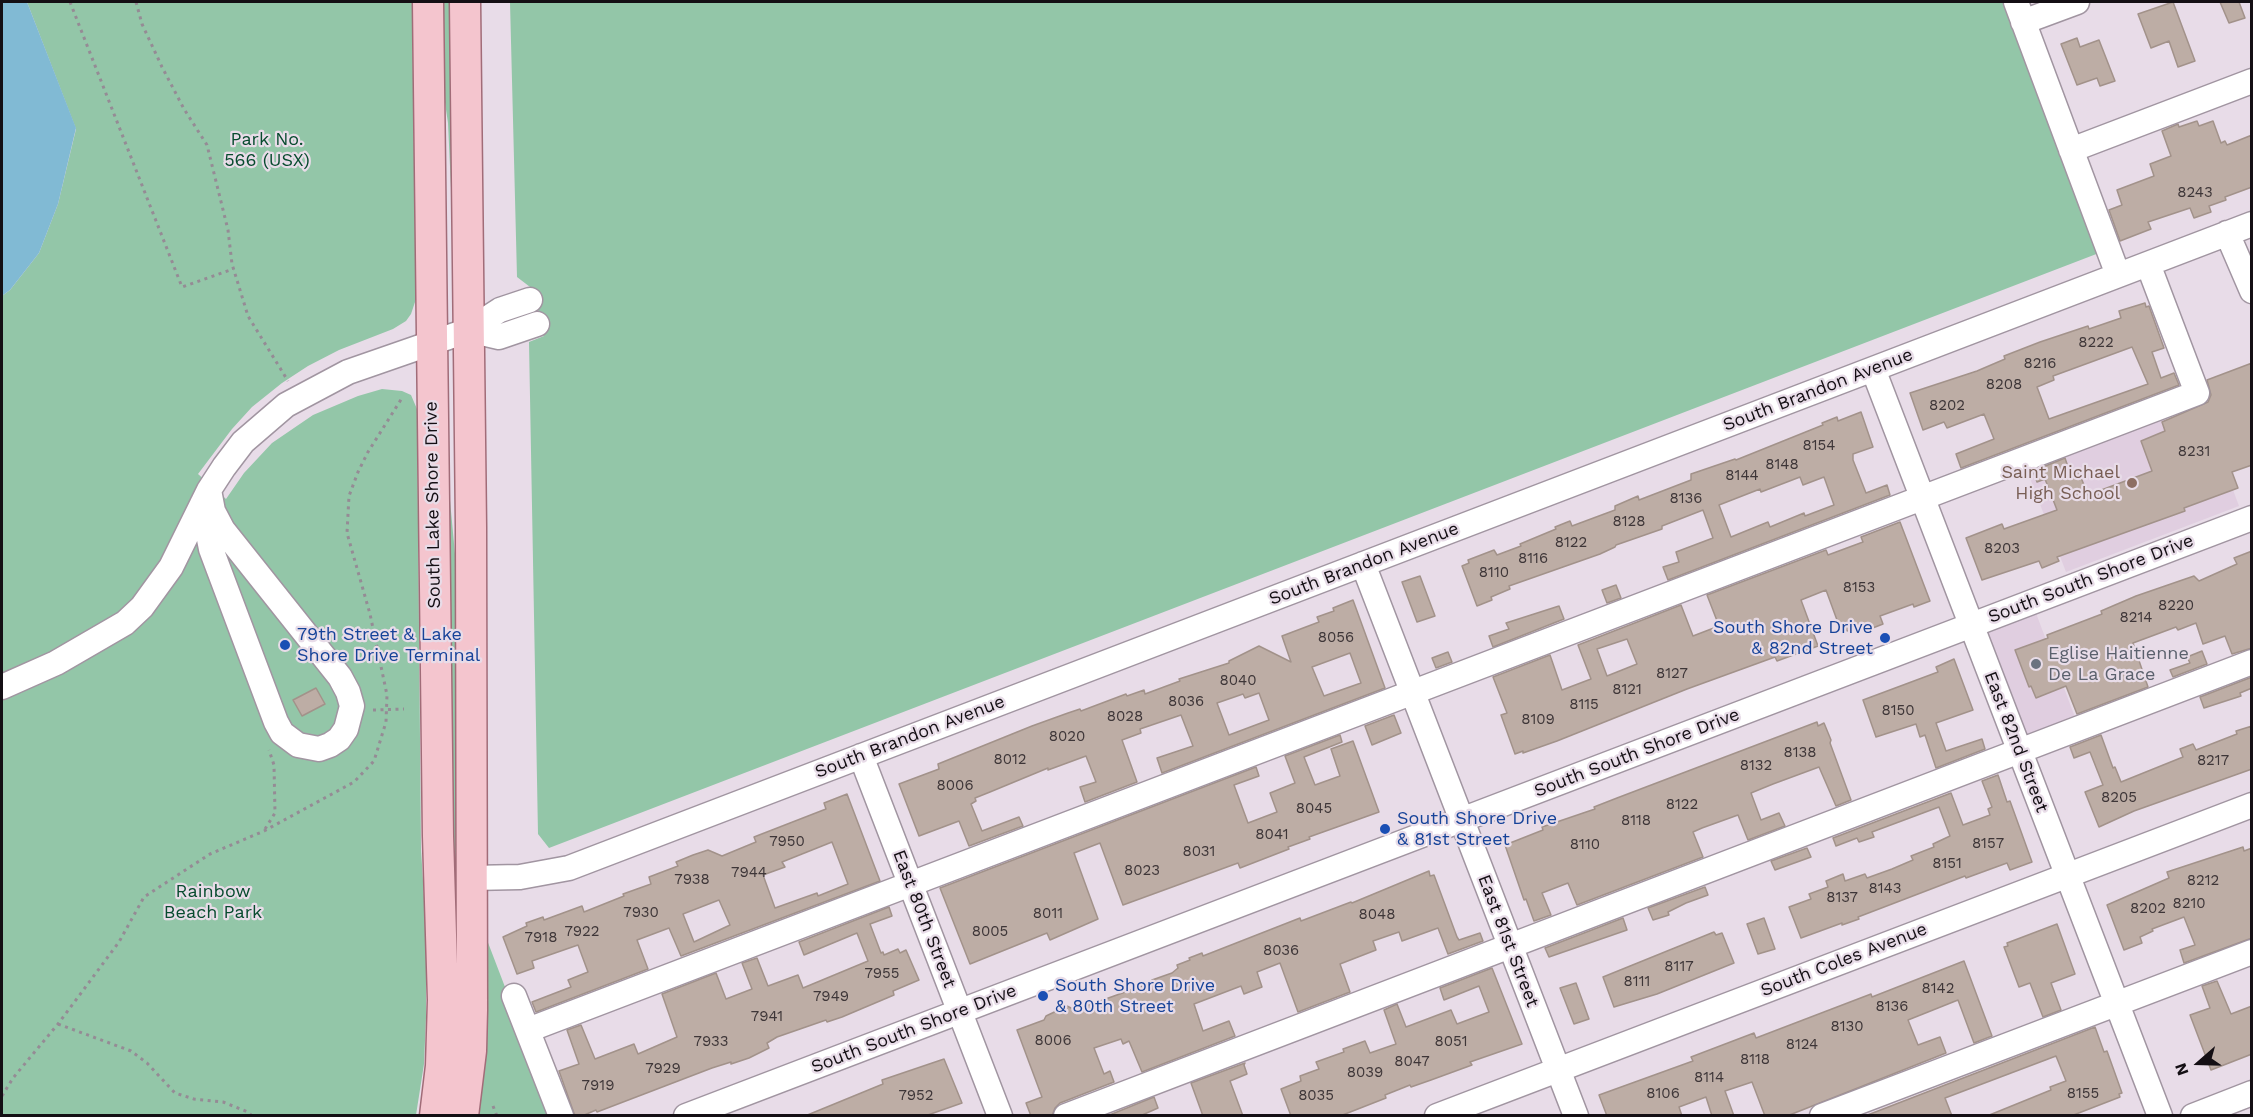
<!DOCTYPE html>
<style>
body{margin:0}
#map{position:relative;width:2253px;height:1117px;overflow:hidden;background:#e8dce8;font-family:"Work Sans",sans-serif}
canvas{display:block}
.frame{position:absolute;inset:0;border:3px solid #140f14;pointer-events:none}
.north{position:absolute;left:2169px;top:1033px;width:60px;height:60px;-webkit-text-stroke:4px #e8dce8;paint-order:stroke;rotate:250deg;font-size:16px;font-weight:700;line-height:24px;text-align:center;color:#140f14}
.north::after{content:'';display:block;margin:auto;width:21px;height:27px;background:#140f14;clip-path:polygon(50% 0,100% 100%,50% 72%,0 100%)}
</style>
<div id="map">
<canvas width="2253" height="1117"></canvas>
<div class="frame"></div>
<div class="north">N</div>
</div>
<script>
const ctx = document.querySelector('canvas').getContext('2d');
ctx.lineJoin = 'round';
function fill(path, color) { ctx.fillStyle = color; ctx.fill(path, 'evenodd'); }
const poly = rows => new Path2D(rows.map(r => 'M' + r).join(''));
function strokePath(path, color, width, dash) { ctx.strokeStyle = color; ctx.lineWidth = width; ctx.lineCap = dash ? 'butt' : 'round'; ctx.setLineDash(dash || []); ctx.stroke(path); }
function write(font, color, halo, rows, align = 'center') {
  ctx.font = font + ' "Work Sans",sans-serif'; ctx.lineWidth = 4.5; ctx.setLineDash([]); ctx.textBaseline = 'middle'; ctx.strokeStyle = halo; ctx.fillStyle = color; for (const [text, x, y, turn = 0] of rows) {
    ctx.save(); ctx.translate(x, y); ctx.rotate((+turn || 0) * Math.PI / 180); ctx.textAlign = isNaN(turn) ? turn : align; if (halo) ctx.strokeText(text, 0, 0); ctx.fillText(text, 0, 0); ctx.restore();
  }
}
const built = poly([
 [2197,393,2239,506,2066,572,2023,460],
 [2036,613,2079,728,2027,748,1983,633]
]);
const green = poly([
 [27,2,412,2,416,299,411,314,406,321,393,329,339,350,308,366,282,383,252,407,232,429,198,474,226,499,244,473,272,443,313,415,358,396,382,389,402,391,411,395,417,409,421,849,426,929,426,1017,424,1064,416,1115,2,1115,2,296,10,290,39,253,58,204,76,129],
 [438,2,455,2,458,210,452,210,448,123,438,55],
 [510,2,2004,2,2099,253,549,848,538,834,529,342,544,336,534,290,517,277],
 [449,490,461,618,462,874,455,874,447,806],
 [487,940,554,1115,479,1116,486,1056]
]);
const water = poly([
 [2,2,27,2,76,128,58,204,39,253,10,290,2,296]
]);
const building = poly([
 [2173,2,2195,61,2178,67,2169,41,2151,48,2138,14,2173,2],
 [2220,2,2239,2,2245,18,2229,23,2220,2],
 [2077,38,2080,47,2099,40,2115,81,2100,86,2097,78,2077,85,2061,44,2077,38],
 [2197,121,2199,126,2213,121,2221,143,2225,141,2227,145,2252,135,2252,187,2225,197,2226,200,2209,206,2211,212,2194,218,2190,208,2148,222,2151,229,2120,241,2109,210,2122,205,2117,190,2154,176,2150,164,2171,156,2162,131,2178,124,2179,127,2197,121],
 [2145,303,2146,307,2149,306,2164,348,2152,352,2161,378,2174,373,2179,385,1961,468,1956,454,1994,439,1984,414,1947,428,1944,422,1923,430,1910,393,1977,371,2005,359,2004,356,2040,342,2088,326,2089,329,2121,318,2119,311,2145,303],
 [2132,347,2148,384,2049,419,2037,387,2054,380,2053,376,2132,347],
 [2252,363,2252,465,2232,472,2238,488,2184,508,2185,511,2057,557,2059,561,2042,568,2039,561,1982,580,1966,538,2002,524,2004,529,2057,510,2045,479,2037,482,2033,471,2065,458,2070,473,2078,470,2088,495,2152,471,2141,441,2165,431,2162,422,2208,402,2211,395,2207,380,2252,363],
 [1861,412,1873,447,1853,454,1853,460,1866,493,1887,485,1890,495,1668,580,1663,567,1679,562,1676,552,1713,538,1703,510,1662,526,1662,529,1616,545,1615,547,1600,554,1509,586,1510,589,1491,597,1492,600,1477,606,1462,566,1469,563,1468,560,1494,550,1497,555,1521,546,1520,544,1556,529,1555,527,1570,521,1572,526,1615,510,1615,506,1638,496,1639,500,1691,480,1691,474,1735,459,1736,460,1823,425,1822,423,1837,417,1838,421,1861,412],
 [1800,477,1803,485,1824,477,1834,505,1805,516,1804,513,1770,527,1768,522,1731,537,1719,505,1760,489,1761,492,1800,477],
 [1900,522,1930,601,1914,607,1913,604,1880,616,1883,624,1865,631,1863,625,1847,631,1846,629,1841,631,1826,590,1801,600,1818,646,1777,661,1775,657,1687,689,1557,741,1523,753,1523,751,1515,754,1501,715,1507,713,1493,677,1550,655,1562,690,1591,679,1578,645,1681,605,1693,636,1719,626,1707,595,1826,550,1828,555,1863,542,1861,537,1900,522],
 [1627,639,1637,664,1607,676,1597,649,1627,639],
 [2252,551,2252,648,2232,654,2225,636,2203,644,2196,623,2178,630,2176,627,2133,643,2148,687,2077,714,2066,686,2036,698,2031,686,2029,687,2015,650,2048,638,2047,635,2102,614,2101,611,2136,596,2194,576,2199,581,2237,564,2234,558,2252,551],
 [1420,576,1435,616,1417,622,1402,582,1420,576],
 [1616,585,1621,598,1607,603,1602,590,1616,585],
 [1353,600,1385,688,1162,773,1157,758,1193,746,1181,715,1140,729,1141,733,1122,740,1137,782,1085,802,1080,787,1096,782,1086,756,1048,770,1048,768,990,792,975,798,976,801,971,804,982,831,1019,817,1023,826,969,846,959,821,919,836,899,784,939,769,938,764,1032,726,1068,713,1080,709,1081,711,1126,694,1127,696,1144,690,1145,694,1180,681,1179,679,1229,663,1229,661,1259,646,1291,662,1282,636,1319,622,1317,617,1334,611,1333,608,1353,600],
 [1350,653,1361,683,1324,696,1312,667,1350,653],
 [1259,693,1269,720,1229,735,1217,703,1243,694,1245,698,1259,693],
 [1559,606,1564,619,1493,647,1489,636,1509,629,1506,623,1559,606],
 [2202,651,2207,664,2173,677,2170,670,2190,663,2187,657,2202,651],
 [1448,652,1452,662,1436,668,1432,658,1448,652],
 [1954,659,1973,710,1936,723,1946,751,1982,739,1985,749,1936,768,1925,735,1920,737,1916,724,1876,737,1863,700,1938,672,1936,667,1954,659],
 [2252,677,2252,688,2240,693,2241,696,2204,708,2200,697,2252,677],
 [316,688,325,704,302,716,293,700,316,688],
 [1394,715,1401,733,1372,745,1365,726,1394,715],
 [1817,722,1818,726,1824,723,1831,740,1830,743,1851,800,1836,806,1819,767,1773,784,1751,793,1761,820,1779,813,1785,826,1748,840,1738,815,1702,828,1693,832,1703,857,1577,905,1568,883,1542,893,1551,915,1534,921,1526,899,1524,900,1505,845,1543,830,1542,827,1595,809,1594,807,1617,798,1817,722],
 [2252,726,2252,769,2134,811,2099,827,2085,792,2103,785,2090,752,2074,758,2070,747,2101,735,2113,768,2115,767,2121,782,2183,757,2180,749,2193,744,2196,750,2237,734,2236,731,2252,726],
 [1340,735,1342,742,1304,757,1315,785,1340,776,1331,749,1353,741,1379,812,1309,837,1310,839,1288,847,1289,849,1240,868,1238,863,1123,905,1100,843,1074,853,1098,919,1050,940,1047,933,970,964,940,888,1256,767,1259,776,1234,785,1248,823,1277,812,1270,793,1295,783,1285,756,1340,735],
 [1998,775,2007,802,2010,801,2032,862,2010,870,2007,863,1966,878,1965,876,1858,917,1859,919,1842,925,1842,923,1801,938,1789,907,1811,899,1809,894,1828,887,1826,881,1843,874,1845,881,1865,874,1867,878,1892,869,1913,860,1911,856,1934,847,1933,844,1950,836,1939,807,1872,832,1874,837,1859,842,1857,838,1836,846,1833,838,1951,793,1963,825,1990,815,1988,809,1992,807,1982,781,1998,775],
 [847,794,880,881,681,956,669,928,637,940,648,969,536,1012,532,1002,571,987,568,980,588,972,578,945,532,961,534,968,517,974,503,937,527,926,526,923,543,917,544,920,582,906,584,912,624,896,623,894,651,884,649,877,678,866,676,862,693,855,708,850,722,856,756,842,754,837,826,809,824,803,847,794],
 [832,842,848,884,818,896,817,893,775,908,763,875,785,867,782,862,832,842],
 [719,900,730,925,694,942,683,914,719,900],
 [2243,847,2244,851,2252,848,2252,938,2184,963,2180,950,2195,945,2184,917,2152,929,2153,931,2140,937,2142,943,2124,950,2107,905,2169,878,2167,872,2243,847],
 [1807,848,1811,857,1775,870,1771,861,1807,848],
 [1429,871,1430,876,1434,875,1457,937,1459,940,1480,933,1483,941,1448,954,1438,928,1402,941,1399,932,1373,941,1376,950,1340,964,1350,992,1298,1012,1280,963,1257,972,1262,987,1244,994,1241,986,1194,1004,1203,1031,1229,1021,1235,1036,1142,1072,1129,1041,1123,1044,1121,1039,1094,1048,1104,1074,1110,1071,1114,1082,1060,1103,1055,1108,1052,1116,1031,1116,1026,1103,1042,1097,1017,1030,1044,1020,1046,1016,1067,1006,1075,1010,1153,982,1152,980,1172,973,1178,968,1177,965,1190,960,1189,958,1202,953,1203,956,1300,918,1301,921,1351,902,1352,903,1429,871],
 [1705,887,1708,895,1686,903,1668,912,1669,915,1653,920,1648,908,1705,887],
 [889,907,892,916,870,924,881,953,883,952,884,955,898,949,900,953,906,950,919,980,893,991,894,995,842,1017,827,1022,826,1020,777,1037,767,1043,769,1048,749,1058,731,1064,731,1062,712,1068,597,1112,596,1110,582,1116,575,1116,559,1071,579,1064,567,1030,581,1025,595,1059,634,1044,638,1054,677,1037,662,994,716,973,726,999,752,989,742,963,757,958,768,986,798,975,803,988,868,961,857,933,804,955,799,942,889,907],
 [1623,918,1627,930,1549,957,1545,948,1623,918],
 [1764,918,1775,949,1758,954,1747,924,1764,918],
 [2057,924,2075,974,2051,983,2061,1010,2043,1017,2030,983,2019,987,2004,947,2008,946,2007,943,2057,924],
 [1714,932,1716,935,1722,933,1734,963,1657,994,1614,1007,1603,977,1714,932],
 [1964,961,1992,1036,1974,1043,1958,1000,1908,1020,1918,1045,1940,1037,1946,1053,1787,1116,1765,1116,1752,1082,1725,1091,1734,1116,1712,1116,1706,1097,1679,1107,1682,1116,1607,1116,1599,1095,1693,1061,1691,1057,1754,1033,1756,1038,1871,994,1872,997,1964,961],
 [1492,968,1522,1044,1470,1062,1472,1065,1431,1080,1411,1087,1410,1085,1385,1095,1386,1098,1340,1116,1291,1116,1281,1089,1301,1081,1300,1076,1319,1069,1316,1062,1344,1052,1343,1049,1365,1041,1370,1053,1396,1044,1384,1010,1397,1004,1406,1027,1451,1010,1457,1024,1489,1012,1479,986,1444,1000,1440,988,1492,968],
 [2217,981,2231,1014,2252,1006,2252,1054,2211,1070,2190,1015,2210,1008,2202,986,2217,981],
 [1576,983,1589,1019,1574,1024,1560,988,1576,983],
 [2095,1027,2104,1052,2107,1051,2122,1093,2119,1094,2120,1097,2071,1116,1987,1116,2051,1090,2050,1087,2066,1081,2056,1056,1945,1098,1952,1116,1865,1116,2095,1027],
 [944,1059,962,1103,925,1116,805,1116,883,1084,882,1080,944,1059],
 [1245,1063,1244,1065,1247,1074,1230,1081,1243,1116,1203,1116,1191,1083,1245,1063],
 [1154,1097,1158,1108,1140,1116,1107,1116,1154,1097]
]);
const path = poly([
 [70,2,182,287,233,269],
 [136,2,142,24,162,67,184,109,207,145,228,230,232,264,248,316,288,381],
 [373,710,404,709],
 [265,829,275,813,274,765,269,750],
 [58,1024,131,1051,147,1063,175,1093,194,1099,223,1102,248,1112,252,1116],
 [2,1096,13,1078,58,1024,119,942,144,897,210,854,264,831,354,782,374,761,386,722,387,695,370,614,347,533,349,496,358,472,368,452,402,398],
 [493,1106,497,1116]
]);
const minor = poly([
 [2016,2,2118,275],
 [2023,22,2077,2],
 [2071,150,2252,81],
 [2227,233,2252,291],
 [530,300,500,310,469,330,499,337,537,324],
 [1873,369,2160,1116],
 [202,504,211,549,276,722,282,733,298,745,319,749,330,745,339,739,346,729,352,706,348,692,340,677,223,530,213,511,209,490],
 [1363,564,1576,1116],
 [2,687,56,663,125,623,142,607,171,567,209,490,224,467,243,442,286,405,348,372,469,330],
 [861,756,1000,1116],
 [471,878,520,877,569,868,2252,224],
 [514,996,561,1116],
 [528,1030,2197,393,2148,264],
 [686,1116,2252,518],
 [1066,1116,2252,662],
 [1437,1116,2252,805],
 [1822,1116,2252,952],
 [2193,1116,2252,1093]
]);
const major = poly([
 [428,2,438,836,443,1000,441,1066,435,1116],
 [463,1116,471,1051,472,1010,471,527,465,2]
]);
const markers = [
 [2132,483,6,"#8d6e63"],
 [1885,638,6,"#1a4fb4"],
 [285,645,6,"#1a4fb4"],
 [2036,664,6,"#6b7280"],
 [1385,829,6,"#1a4fb4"],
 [1043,996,6,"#1a4fb4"]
];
const numberNames = [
 ["8243",2195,193],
 ["8222",2096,343],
 ["8216",2040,364],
 ["8208",2004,385],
 ["8202",1947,406],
 ["8154",1819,446],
 ["8231",2194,452],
 ["8148",1782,465],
 ["8144",1742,476],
 ["8136",1686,499],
 ["8128",1629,522],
 ["8122",1571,543],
 ["8203",2002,549],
 ["8116",1533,559],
 ["8110",1494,573],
 ["8153",1859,588],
 ["8220",2176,606],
 ["8214",2136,618],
 ["8056",1336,638],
 ["8127",1672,674],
 ["8040",1238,681],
 ["8121",1627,690],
 ["8036",1186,702],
 ["8115",1584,705],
 ["8150",1898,711],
 ["8028",1125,717],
 ["8109",1538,720],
 ["8020",1067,737],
 ["8138",1800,753],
 ["8012",1010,760],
 ["8217",2213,761],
 ["8132",1756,766],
 ["8006",955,786],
 ["8205",2119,798],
 ["8122",1682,805],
 ["8045",1314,809],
 ["8118",1636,821],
 ["8041",1272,835],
 ["7950",787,842],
 ["8157",1988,844],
 ["8110",1585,845],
 ["8031",1199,852],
 ["8151",1947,864],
 ["8023",1142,871],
 ["7944",749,873],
 ["7938",692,880],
 ["8212",2203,881],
 ["8143",1885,889],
 ["8137",1842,898],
 ["8210",2189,904],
 ["8202",2148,909],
 ["7930",641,913],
 ["8011",1048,914],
 ["8048",1377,915],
 ["7922",582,932],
 ["8005",990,932],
 ["7918",541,938],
 ["8036",1281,951],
 ["8117",1679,967],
 ["7955",882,974],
 ["8111",1637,982],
 ["8142",1938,989],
 ["7949",831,997],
 ["8136",1892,1007],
 ["7941",767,1017],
 ["8130",1847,1027],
 ["8006",1053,1041],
 ["7933",711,1042],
 ["8051",1451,1042],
 ["8124",1802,1045],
 ["8118",1755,1060],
 ["8047",1412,1062],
 ["7929",663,1069],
 ["8039",1365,1073],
 ["8114",1709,1078],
 ["7919",598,1086],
 ["8106",1663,1094],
 ["8155",2083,1094],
 ["7952",916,1096],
 ["8035",1316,1096]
];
const parkNames = [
 ["Park No.",267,140],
 ["566 (USX)",267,161],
 ["Rainbow",213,892],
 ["Beach Park",213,913]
];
const streetNames = [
 ["South Brandon Avenue",1818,390,-21],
 ["South Lake Shore Drive",433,505,-91],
 ["South Brandon Avenue",1364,564,-21],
 ["South South Shore Drive",2091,579,-21],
 ["South Brandon Avenue",910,737,-21],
 ["East 82nd Street",2016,742,69],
 ["South South Shore Drive",1637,753,-21],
 ["East 80th Street",924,919,69],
 ["East 81st Street",1508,941,69],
 ["South Coles Avenue",1844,960,-21],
 ["South South Shore Drive",914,1029,-21]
];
const educationNames = [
 ["Saint Michael",2120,473],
 ["High School",2120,494]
];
const transitNames = [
 ["South Shore Drive",1873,628,"right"],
 ["& 82nd Street",1873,649,"right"],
 ["79th Street & Lake",297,635],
 ["Shore Drive Terminal",297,656],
 ["South Shore Drive",1397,819],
 ["& 81st Street",1397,840],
 ["South Shore Drive",1055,986],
 ["& 80th Street",1055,1007]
];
const worshipNames = [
 ["Eglise Haitienne",2048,654],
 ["De La Grace",2048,675]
];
fill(built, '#e0cee0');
fill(green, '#93c6a8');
fill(water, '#81bad4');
fill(building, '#bdada5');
strokePath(building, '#a2928a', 1.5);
strokePath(minor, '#a195a1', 27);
strokePath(major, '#a16c78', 33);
strokePath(path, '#958b95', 3, [3, 4.5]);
strokePath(minor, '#fff', 24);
strokePath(major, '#f4c5ce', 30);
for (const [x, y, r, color] of markers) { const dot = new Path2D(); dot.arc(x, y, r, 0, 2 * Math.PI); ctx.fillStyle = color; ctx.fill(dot); strokePath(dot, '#e8dce8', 2); }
write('15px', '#3e3638', null, numberNames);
write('18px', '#074b2e', '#e8dce8', parkNames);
write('18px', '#140f14', '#e8dce8', streetNames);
write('18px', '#785e54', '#e8dce8', educationNames, 'right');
write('18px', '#164399', '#e8dce8', transitNames, 'left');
write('18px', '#5b616d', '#e8dce8', worshipNames, 'left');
</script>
